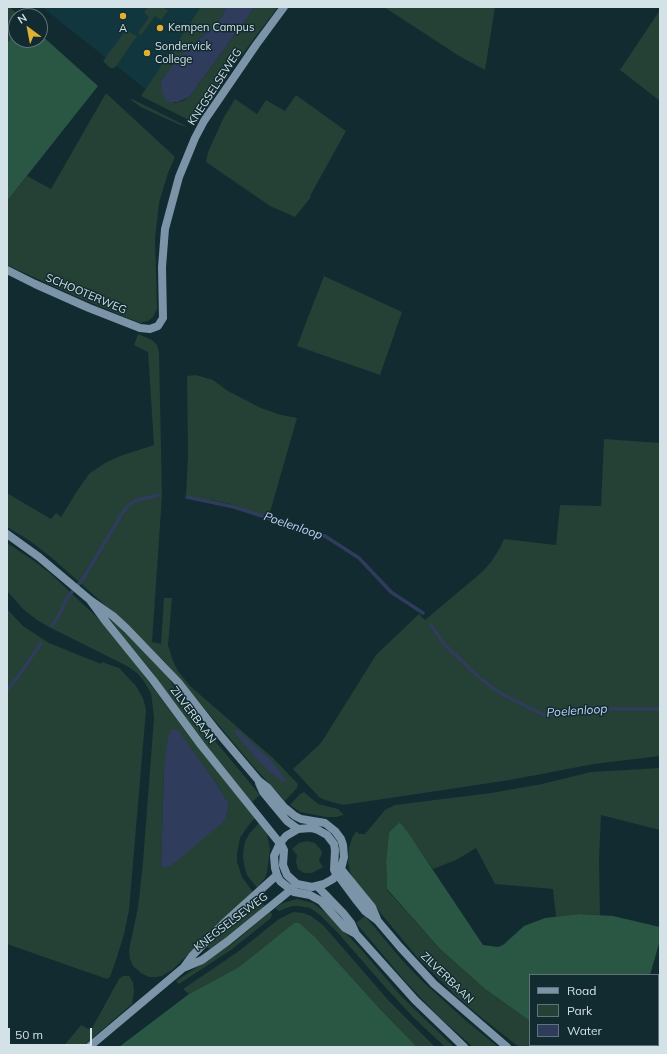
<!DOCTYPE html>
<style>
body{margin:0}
#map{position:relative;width:667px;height:1054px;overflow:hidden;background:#112b31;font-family:Mulish,sans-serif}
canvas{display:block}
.frame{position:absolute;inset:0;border:8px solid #d3e2e6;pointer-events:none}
.legend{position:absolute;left:529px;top:974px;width:130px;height:72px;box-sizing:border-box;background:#112b31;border:1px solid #5f7479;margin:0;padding:5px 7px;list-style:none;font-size:12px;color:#d3e2e6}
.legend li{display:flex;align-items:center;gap:8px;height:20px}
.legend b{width:20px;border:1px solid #5f7479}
.north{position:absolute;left:8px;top:8px;width:40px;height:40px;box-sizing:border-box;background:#112b31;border:1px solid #5f7479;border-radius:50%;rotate:328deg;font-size:11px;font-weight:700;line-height:16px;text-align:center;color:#d3e2e6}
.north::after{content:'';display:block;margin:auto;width:14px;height:18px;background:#dfb034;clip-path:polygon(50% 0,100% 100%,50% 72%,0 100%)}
.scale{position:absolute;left:8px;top:1028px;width:84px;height:18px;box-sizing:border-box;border:2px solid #d3e2e6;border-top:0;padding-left:5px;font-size:12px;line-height:14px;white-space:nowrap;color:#d3e2e6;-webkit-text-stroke:3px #112b31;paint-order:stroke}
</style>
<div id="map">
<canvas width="667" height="1054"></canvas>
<div class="frame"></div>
<ul class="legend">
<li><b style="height:5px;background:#7b94a7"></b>Road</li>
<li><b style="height:11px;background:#254034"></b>Park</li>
<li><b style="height:11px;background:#2f3c5c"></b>Water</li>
</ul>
<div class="north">N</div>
<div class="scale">50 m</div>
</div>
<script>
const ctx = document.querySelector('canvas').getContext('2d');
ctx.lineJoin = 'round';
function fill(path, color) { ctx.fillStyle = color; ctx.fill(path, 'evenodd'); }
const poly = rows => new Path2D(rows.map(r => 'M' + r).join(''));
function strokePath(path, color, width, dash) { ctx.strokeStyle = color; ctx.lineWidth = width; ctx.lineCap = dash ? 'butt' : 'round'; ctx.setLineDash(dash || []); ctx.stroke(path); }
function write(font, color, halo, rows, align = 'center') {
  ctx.font = font + ' Mulish,sans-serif'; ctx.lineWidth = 3; ctx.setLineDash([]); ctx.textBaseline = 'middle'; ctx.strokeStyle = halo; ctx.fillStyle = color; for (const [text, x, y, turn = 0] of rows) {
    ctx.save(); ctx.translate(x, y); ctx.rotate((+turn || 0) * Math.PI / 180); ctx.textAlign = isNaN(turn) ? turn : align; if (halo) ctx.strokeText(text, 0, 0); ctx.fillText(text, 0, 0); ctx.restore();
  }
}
const built = poly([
 [42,7,229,7,158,99]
]);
const green = poly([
 [7,7,9,7,20,16,16,16,16,33,7,43],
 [148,7,163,7,168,11,161,20,155,16,141,35,138,33,149,17,144,13],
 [201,7,226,7,220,20,211,29,180,55,161,81,174,103,183,101,189,97,255,7,278,7,216,89,195,123,141,96],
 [384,7,495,7,485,70,459,56],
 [660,10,660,101,620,70],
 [126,30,137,36,117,65,114,68,110,68,103,61],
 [106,93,175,157,168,173,159,203,155,239,157,309,153,317,148,321,140,323,77,297,7,265,7,201,27,176,51,189],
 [296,95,346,131,310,196,311,197,295,217,270,206,206,162,208,152,223,119,235,99,257,114,266,100,285,111],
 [132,99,188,127,180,125,141,107,131,100],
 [324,276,402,312,380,375,297,346],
 [138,334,152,340,157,345,159,352,162,495,152,642,161,644,164,598,172,598,168,645,173,661,178,671,190,686,273,758,298,784,297,788,285,801,254,767,166,663,115,614,52,558,30,541,7,527,7,493,51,519,56,513,61,517,79,488,90,473,105,463,120,456,154,445,148,352,134,345],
 [196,375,213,380,228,391,261,408,281,415,297,418,268,519,230,504,211,500,186,497,188,456,187,376],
 [604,439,660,443,660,756,594,764,510,780,343,805,325,800,319,797,293,769,321,743,376,655,419,614,425,620,482,572,491,562,501,546,504,539,556,545,560,505,601,506],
 [7,543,34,561,51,574,101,621,120,644,193,741,255,818,248,826,240,838,237,854,237,862,242,877,253,892,172,970,162,976,156,977,149,977,141,973,133,966,130,959,129,950,138,907,143,862,154,718,151,693,143,680,137,673,127,666,49,627,37,620,23,609,7,591],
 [175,729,216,783,229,804,226,817,161,866,164,769],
 [7,609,23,626,49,643,101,664,102,662,119,668,136,686,143,698,146,710,129,910,124,934,117,957,110,977,107,979,7,944],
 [105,616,107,616,127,635,169,678,178,695,182,701,260,795,252,802,190,726,150,669],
 [660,768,660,830,601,815,599,859,600,915,579,914,556,917,553,889,495,884,476,848,456,860,433,869,400,822,389,832,386,861,387,890,440,949,485,989,530,1021,530,1045,564,1045,567,1047,519,1047,482,1018,456,996,417,957,354,881,350,872,348,861,349,848,353,836,357,831,359,834,365,834,385,810,395,805,491,793,542,784,591,772],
 [304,792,318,804,338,809,344,815,336,817,326,817,300,812,290,805,300,794],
 [259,823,267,834,270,849,267,872,265,878,257,888,247,875,245,869,243,857,244,845,246,840,249,834],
 [307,841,315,843,321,850,322,853,319,861,323,867,312,873,304,873,298,869,296,862,297,855,292,849,299,843],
 [258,898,265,906,242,926,211,949,208,948,208,944],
 [297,899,313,903,325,912,359,947,402,997,454,1047,445,1047,414,1018,385,987,338,933,319,914,310,908,299,906,292,906,279,911,275,908,283,903],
 [270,912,272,914,271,918,231,950,179,984,176,981,232,944],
 [293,912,303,913,311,916,324,926,389,1001,435,1047,417,1047,380,1009,315,937,298,923,294,923,239,967,189,994,183,989,239,951,279,919],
 [365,916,402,960,420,979,464,1019,498,1047,473,1047,438,1016,404,980,356,923],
 [123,976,129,976,133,982,134,992,132,1004,82,1047,63,1047,81,1025,91,1030,119,979]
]);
const forest = poly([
 [16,33,16,40,40,40,40,34,98,86,7,201,7,43],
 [400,822,409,834,483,945,498,947,503,945,524,926,545,918,579,914,613,916,660,927,660,940,650,975,530,975,530,1021,485,989,440,949,387,889,386,861,389,832],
 [294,923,299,923,315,937,380,1009,417,1047,119,1047,189,994,239,967]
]);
const water = poly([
 [226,7,255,7,189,97,178,102,168,102,162,93,161,81,180,55,211,29,220,20],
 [172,729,175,729,180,733,216,783,229,804,226,817,222,823,177,861,168,867,164,868,161,866,164,769,168,737,170,731],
 [237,729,271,760,286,780,282,782,261,764,234,732]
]);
const stream = poly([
 [187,497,234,507,265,517,296,529,325,536,359,558,391,592,423,613],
 [431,625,444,644,481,679,498,692,544,715,556,715,601,709,660,709],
 [52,626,62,610,66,599,83,579,123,512,128,506,134,501,158,495],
 [7,690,18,677,41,643]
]);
const secondary = poly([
 [7,270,35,284,89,308,140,328,150,329,158,326,163,318,162,267,165,229,179,177,195,138,204,121,256,45,284,7],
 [7,534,39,557,90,600,113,616,127,629,178,682,215,729,259,781,268,788,284,807,295,816,301,819,325,823,335,831,341,839,343,845,344,857,341,869,333,879,324,884,312,887,297,884,287,875,283,865,284,850,282,846,201,745,153,680,107,623,90,600],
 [259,783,263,792,272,803,287,821,298,829],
 [341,869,372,907,377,919],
 [317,886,343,913,351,923,356,934,415,1000,464,1047],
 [356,934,345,928,321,901,310,895,294,892,280,881,277,875,275,868,274,856,280,843,286,836,298,829,311,828,318,830,327,835,334,844,335,850,334,870,357,901,365,911,377,920,400,947,434,984,507,1047],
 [184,967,192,956,224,923,277,875],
 [89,1047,183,968,202,960,228,941,293,888]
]);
const markers = [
 [123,16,4,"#dfb034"],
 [160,28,4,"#dfb034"],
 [147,53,4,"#dfb034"]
];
const poiNames = [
 ["Kempen Campus",168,28],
 ["A",123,29,"center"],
 ["Sondervick",155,47],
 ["College",155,60]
];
const streetNames = [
 ["KNEGSELSEWEG",215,87,-57],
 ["SCHOOTERWEG",86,294,23],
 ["ZILVERBAAN",193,715,53],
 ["KNEGSELSEWEG",231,922,-37],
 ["ZILVERBAAN",447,978,44]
];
const waterNames = [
 ["Poelenloop",293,526,19],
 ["Poelenloop",577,711,-4]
];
fill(built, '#11363e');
fill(green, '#254034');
fill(forest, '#2a5644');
fill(water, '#2f3c5c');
strokePath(stream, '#2f3c5c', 3.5);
strokePath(secondary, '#7b94a7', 8);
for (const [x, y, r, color] of markers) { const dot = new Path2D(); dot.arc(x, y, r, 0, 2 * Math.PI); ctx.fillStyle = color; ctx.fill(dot); strokePath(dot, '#112b31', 1.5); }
write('11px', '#d3e2e6', '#112b31', poiNames, 'left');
write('11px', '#d3e2e6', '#112b31', streetNames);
write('italic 12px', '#c1d0f4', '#112b31', waterNames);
</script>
